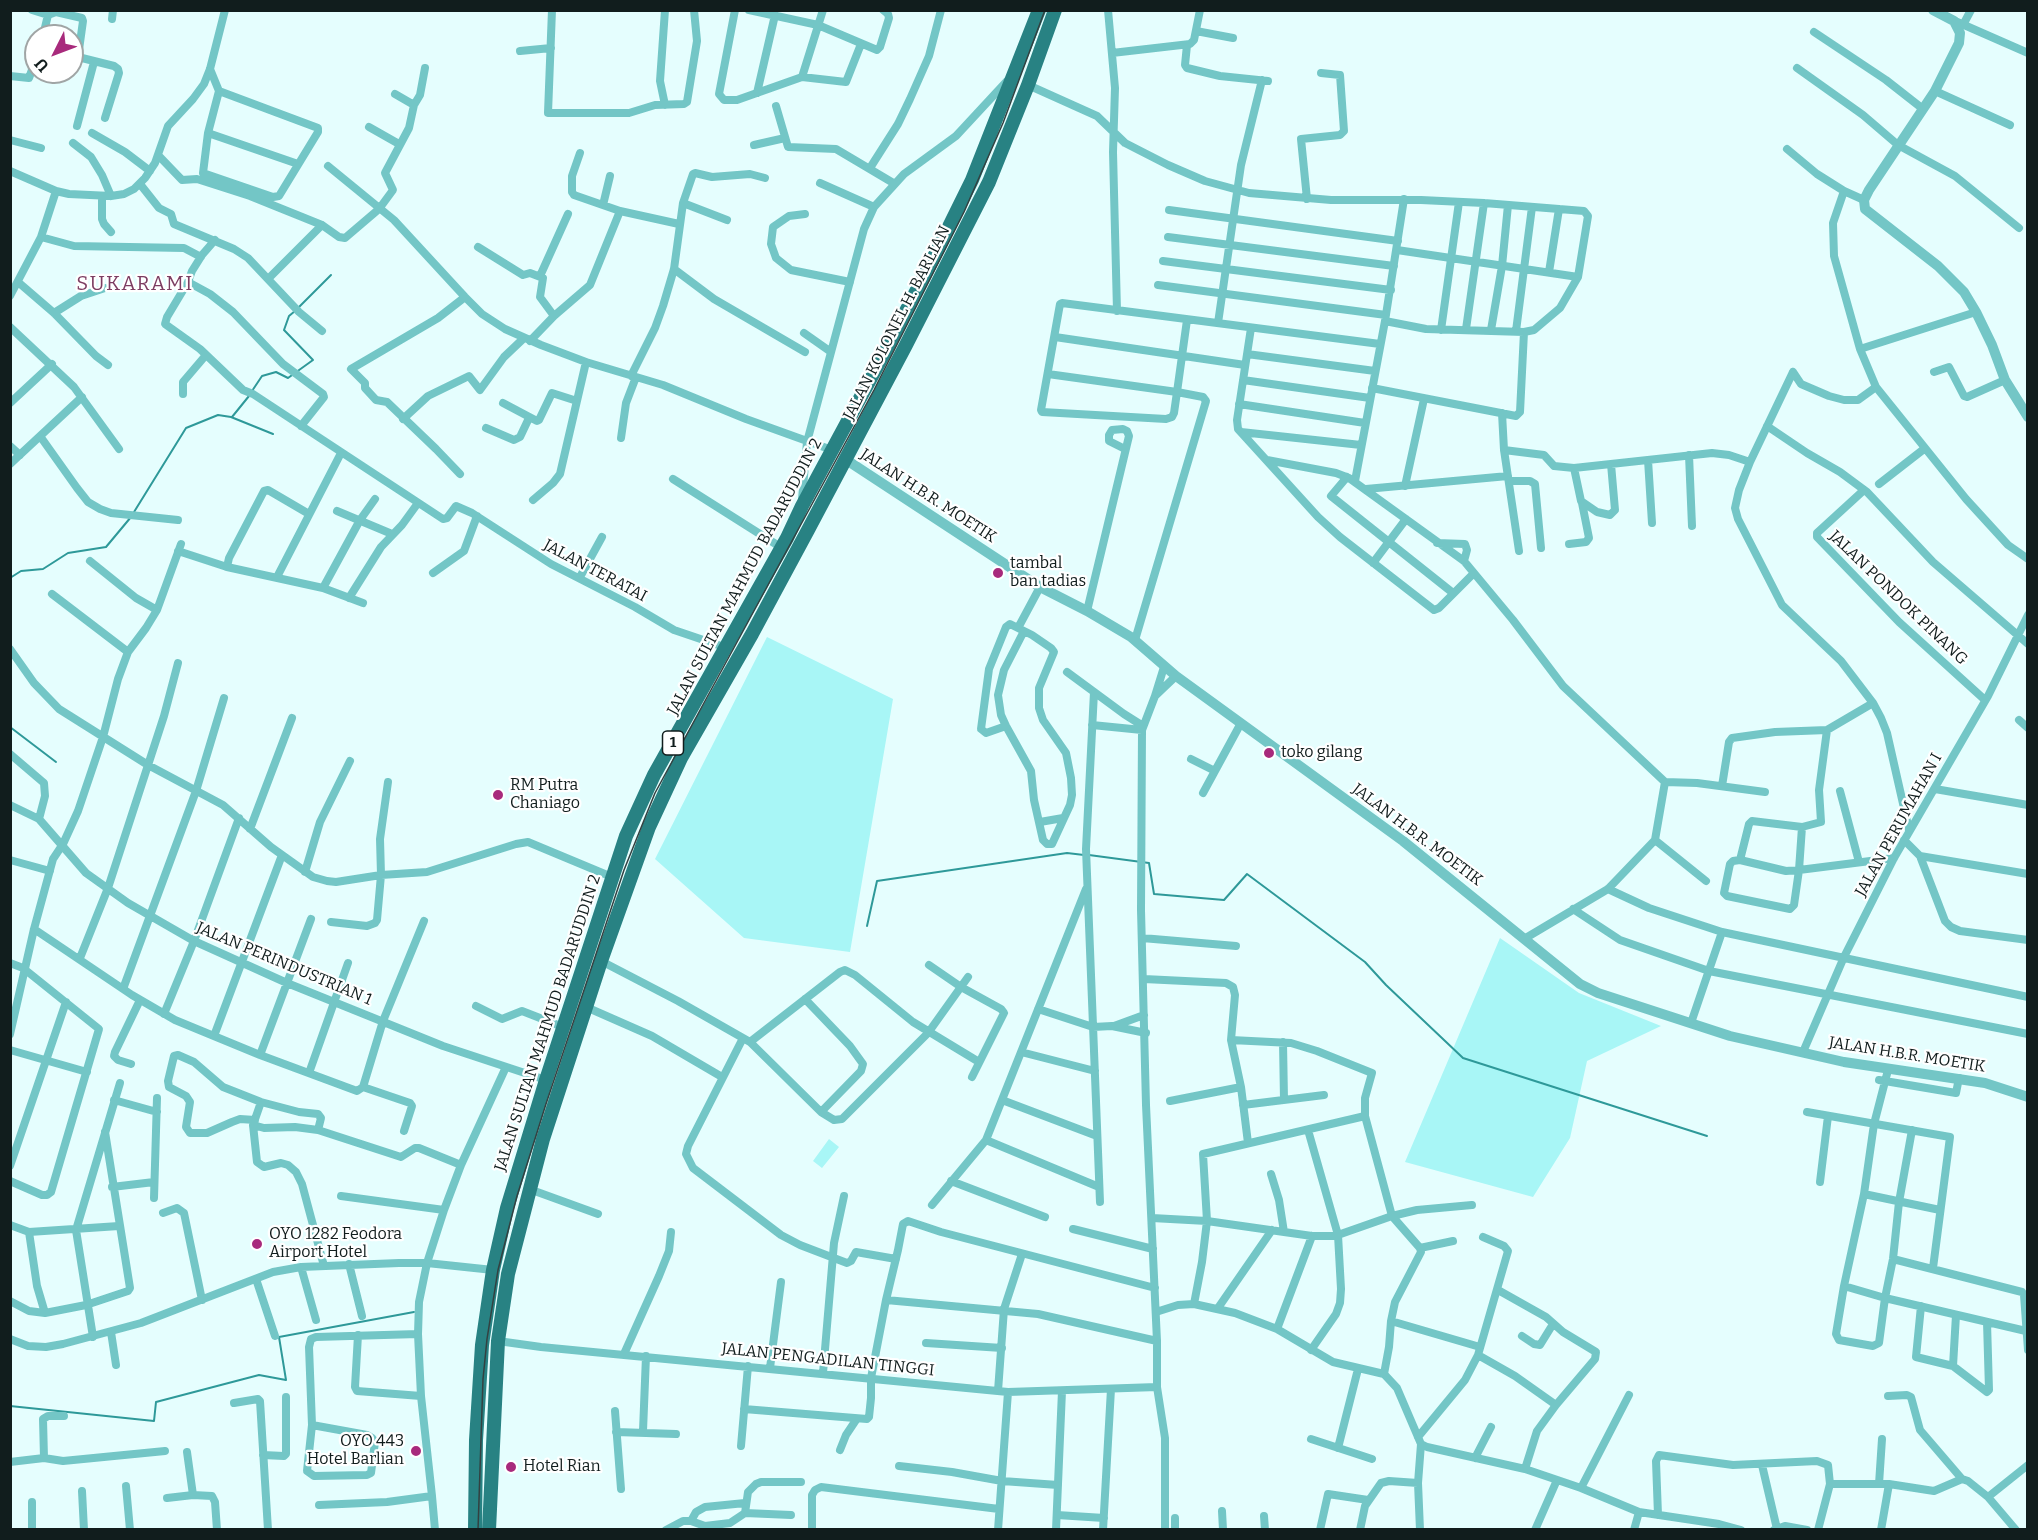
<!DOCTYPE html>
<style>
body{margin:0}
#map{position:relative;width:2038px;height:1540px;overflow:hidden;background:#e5fefe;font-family:Bitter,serif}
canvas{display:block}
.frame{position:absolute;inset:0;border:12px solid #111d1d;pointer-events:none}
.north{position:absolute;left:24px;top:24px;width:60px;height:60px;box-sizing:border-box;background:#fff;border:2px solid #a0a5a5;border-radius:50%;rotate:228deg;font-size:16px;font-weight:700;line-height:24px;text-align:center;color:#111d1d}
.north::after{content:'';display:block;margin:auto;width:21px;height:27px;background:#a82a7c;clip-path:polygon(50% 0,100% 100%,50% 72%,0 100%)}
</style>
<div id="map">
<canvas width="2038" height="1540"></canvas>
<div class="frame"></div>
<div class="north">U</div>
</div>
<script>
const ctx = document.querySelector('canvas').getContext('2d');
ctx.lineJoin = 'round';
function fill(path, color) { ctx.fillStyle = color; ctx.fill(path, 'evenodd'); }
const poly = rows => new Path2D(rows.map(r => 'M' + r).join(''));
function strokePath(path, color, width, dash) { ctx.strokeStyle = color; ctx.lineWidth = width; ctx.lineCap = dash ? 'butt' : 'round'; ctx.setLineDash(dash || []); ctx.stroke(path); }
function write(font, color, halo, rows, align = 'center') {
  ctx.font = font + ' Bitter,serif'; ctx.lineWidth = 4.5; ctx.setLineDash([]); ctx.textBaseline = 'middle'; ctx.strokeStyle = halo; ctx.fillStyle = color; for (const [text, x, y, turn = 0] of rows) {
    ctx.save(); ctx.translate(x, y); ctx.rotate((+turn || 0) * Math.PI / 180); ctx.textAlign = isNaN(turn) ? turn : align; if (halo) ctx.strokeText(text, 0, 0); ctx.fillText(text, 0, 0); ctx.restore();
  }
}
const green = poly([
 [767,637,893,699,850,952,744,938,655,859],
 [1500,938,1579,993,1661,1026,1587,1061,1570,1138,1533,1197,1405,1162],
 [829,1139,839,1147,822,1168,813,1161]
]);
const stream = poly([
 [299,307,331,275],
 [252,391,262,376,276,372,288,378,313,360,284,330,289,316,295,311],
 [232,417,249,396],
 [134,512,186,428,218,415,231,417,273,434],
 [10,578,21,571,43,569,68,553,106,547,131,517],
 [10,727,56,762],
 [1089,855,1149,863,1154,894,1224,900,1247,874,1365,962,1386,985,1463,1058,1707,1136],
 [867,926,877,881,1067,853,1084,855],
 [10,1406,154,1421,156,1402,259,1375,286,1380,279,1337,414,1312]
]);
const minor = poly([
 [32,10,48,15,56,12,82,18,83,21,78,57,114,66,118,69,119,73,105,118],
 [552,10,548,113,629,113,655,105,684,104,687,102,697,41,694,10],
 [665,10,660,81,665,105],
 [735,10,719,94,724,100,737,100,802,77,846,82,861,44],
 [749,10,818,25,877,50,880,47,889,18,888,14,883,10],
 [1108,10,1115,88,1113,152,1117,311],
 [112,19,113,10],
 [1955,21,2028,53],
 [1963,25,1971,10],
 [1196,31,1233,38],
 [1814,32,1886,80,1923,109],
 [43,36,48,15],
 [1187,45,1185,65,1187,68,1220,76,1268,81],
 [520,51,551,48],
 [1112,53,1190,44,1194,40,1200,10],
 [1797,68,1863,115,1898,145,1955,176,2019,228],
 [210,69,219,91,318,128,318,132,279,196,273,197,203,173,208,133,219,91],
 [10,76,29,78,36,59],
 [802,77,823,10],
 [1028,85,1097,116,1125,143,1168,165,1205,181,1249,193,1331,200,1421,200,1484,203,1584,211,1588,216,1578,277,1560,308,1534,330,1524,332,1426,329,1385,321],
 [1935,91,2010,125],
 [757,93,775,15],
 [395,94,414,105],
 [776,106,788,147,836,149,895,184],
 [77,126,94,62],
 [369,127,399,144],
 [92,133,125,152,150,171],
 [208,133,298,164],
 [10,140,41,148],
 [73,143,91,157,102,175,111,196],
 [754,145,785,138],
 [1787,149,1817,174,1844,191,1864,200],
 [580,153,572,176,572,192,574,195,620,211,679,224],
 [158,155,182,180,197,179,250,196,322,225,339,237,345,238,379,209,393,190,385,173,409,128,414,105,420,95,425,68],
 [328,166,394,220,465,297,482,314,505,329,541,345,586,362,663,385,746,419,832,450],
 [870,168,898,124,910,99,929,56,941,10],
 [10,171,56,191,69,194,111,196,124,194,134,189,145,178,155,163,168,126,193,99,204,84,210,69,225,10],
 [820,183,874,207],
 [140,184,159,208,171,214,174,224,234,249,248,258,299,312,322,331],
 [1844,191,1833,223,1834,256,1860,349,1876,387,1966,499,2008,545,2028,559],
 [102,197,102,219,104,224,111,232],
 [1307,199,1301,139,1340,135,1344,131,1340,75,1321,73],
 [683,203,727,220],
 [603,205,610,176],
 [1169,210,1398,241],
 [805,214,789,216,773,227,771,244,776,258,791,270,850,282],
 [41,237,74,246,184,248,201,257],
 [1168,237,1394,266],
 [215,240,202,255,192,271,188,282,210,294,233,312,283,364,323,394,324,397,301,426],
 [478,247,523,275,530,273,543,278,540,297,554,316],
 [1397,250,1578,277],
 [1163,261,1391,290],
 [674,269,714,299,805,352],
 [1549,272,1559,209],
 [540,276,568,214],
 [268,279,322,225],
 [18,282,54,313,96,356,108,365],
 [188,282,167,317,165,324,200,349,243,390,253,394,443,519,447,518,456,506,472,513,551,564,635,607,674,630,727,648],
 [1158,285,1386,315],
 [10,296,41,237,56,191],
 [54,313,81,296,105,288],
 [1218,323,1241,165,1262,80],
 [10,327,74,387,119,449],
 [1251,328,1237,420,1238,429,1318,517,1340,537,1434,610,1439,608,1474,573],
 [1466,329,1484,203],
 [1441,330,1459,202],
 [1491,330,1502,266,1508,205],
 [1516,331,1532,207],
 [804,333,831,352],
 [1055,337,1245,365],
 [530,341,554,316,590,285,620,211],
 [1860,349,1976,312],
 [1247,354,1375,371],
 [1793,372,1750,462,1739,490,1735,508,1738,519,1782,605,1841,661,1873,703,1881,718,1887,733,1909,830],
 [1793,372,1801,384,1829,396,1844,400,1858,400,1876,387],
 [1934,372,1949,367,1964,396,1967,397,2005,380],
 [1048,374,1177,392,1174,413,1172,417,1166,419,1042,412,1041,410,1060,304,1062,303,1380,344],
 [631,376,655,328,663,306,674,269,683,203,693,174,695,173,712,177,750,174,765,178],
 [1243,380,1370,398],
 [1372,388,1516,416,1520,412,1524,332],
 [183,394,183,382,206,355],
 [10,403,52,364],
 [503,403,537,421,539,420,552,393,577,401],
 [1239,404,1365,423],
 [1502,413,1504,450,1519,551],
 [403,419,428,396,469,376,480,390,504,357,524,338],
 [1767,426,1807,453,1840,472,1867,492,1933,562,2028,644],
 [486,428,514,440,520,437,529,418],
 [1241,432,1361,445],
 [40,436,77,488,88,502,100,509,111,513,178,520],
 [621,438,626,403,636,377],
 [10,446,20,455],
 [1504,450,1544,455,1554,466,1574,468,1712,453,1729,455,1750,462],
 [1689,455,1692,526],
 [1267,460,1336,473,1349,478,1464,561,1513,620,1563,686,1665,782,1655,840,1608,889,1524,939],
 [1648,460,1652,523],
 [10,464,82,397],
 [1574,468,1581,501,1597,512,1610,515,1615,510,1611,464],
 [460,474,436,449,387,402,376,400,365,388,365,383,351,369,438,318,465,297],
 [1347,477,1331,496,1453,593],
 [673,479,782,548],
 [1355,481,1385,321,1404,199],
 [1509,481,1530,481,1535,484,1541,548],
 [1879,484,1924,449],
 [1405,486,1424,399],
 [1366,489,1508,476],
 [1864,490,1817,533,1817,537,1899,622,1985,700],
 [802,499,807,442,864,229,874,207,904,174,956,136,1007,81],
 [533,500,553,483,560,474,586,362],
 [337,511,392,534],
 [309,514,268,490,264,491,229,558,227,567,323,588,363,603],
 [1437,543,1465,544,1467,550,1464,561],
 [1569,544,1586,542,1589,538,1582,503],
 [178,551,227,567],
 [90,561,136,598,157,610],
 [1373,563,1406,519],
 [433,573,464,551,477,516],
 [277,577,341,453],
 [580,577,602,537],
 [323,588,360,520,375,499],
 [52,594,128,652],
 [349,598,381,547,402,525,418,503],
 [1087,611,1129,436,1127,431,1123,429,1112,430,1109,435,1109,441,1125,449],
 [1018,628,1040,587],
 [1135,640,1206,401,1203,397,1177,392,1187,320],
 [10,649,34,683,59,709,148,765,223,805,271,847,313,877,327,881,336,882,381,875,427,872,516,844,528,842,612,877],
 [1164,667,1155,696,1142,730,1141,910,1146,1105,1157,1341,1157,1387,1165,1438,1165,1530],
 [1067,672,1124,714,1143,726],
 [1094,692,1086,849,1100,1202],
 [1156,695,1176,676],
 [2019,720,2028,728],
 [1092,725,1142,730],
 [1006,726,986,733,981,729,989,669,1006,627,1010,624,1032,635,1051,648,1054,652,1039,688,1039,708,1043,720,1066,753,1071,778,1072,795,1070,805,1052,844,1047,844,1043,840,1034,800,1031,771,1006,726,1001,715,998,695,1004,670,1024,631],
 [1827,730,1819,790,1821,822,1802,827,1752,821,1749,824,1740,860,1733,861,1730,864,1724,893,1727,896,1790,909,1794,905,1799,870,1894,858],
 [10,754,44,783,45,796,39,819],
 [1191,759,1215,771],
 [1665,782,1697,783,1765,792],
 [1722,786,1729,742,1732,738,1775,732,1827,730,1873,703],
 [1935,789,2028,805],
 [1840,791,1859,862],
 [1203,793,1241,723],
 [10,805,39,819,86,873,128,903,194,941,287,983,443,1046,546,1080],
 [1040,822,1063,818],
 [250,829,292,718],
 [1655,840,1706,881],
 [1904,840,1920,856,1945,921,1951,927,1960,931,2028,940],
 [1920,856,2028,874],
 [10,860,50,871],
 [1740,860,1786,871,1799,870,1802,827],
 [305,872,320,822,350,761],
 [1608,889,1649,908,1722,932,2028,997],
 [1573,909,1620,940,1709,971,2028,1034],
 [331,922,367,926,375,923,377,920,381,875,380,839,388,782],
 [34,929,132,995,175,1020,260,1055,357,1091,363,1087,383,1021,424,921],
 [1142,938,1236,946],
 [80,958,108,888,164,716,178,663],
 [601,961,678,1001,750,1042,821,1112,834,1120,842,1119,928,1033,968,977],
 [10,963,23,968,99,1029,51,1192,47,1195,42,1195,10,1181],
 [929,965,961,987,1001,1009,1004,1013,972,1077],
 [1144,979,1226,983,1233,987,1235,995,1231,1040,1241,1087,1248,1143],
 [123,989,196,791,224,698],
 [805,999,850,1046,863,1064,861,1071,821,1112],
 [476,1006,502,1019,522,1011,563,1027],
 [586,1007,652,1036,722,1077],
 [1038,1009,1093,1027,1112,1026,1146,1033],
 [164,1014,194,941,239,818],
 [1691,1023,1722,932],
 [1114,1026,1144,1015],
 [10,1034,34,929,53,859,63,844,78,811,103,737,118,679,128,652,146,628,157,610,181,544],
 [214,1036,282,855],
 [743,1038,688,1146,686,1154,693,1168,781,1235,800,1245,847,1263,851,1261,856,1252,896,1259],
 [1231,1040,1291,1043,1317,1051,1372,1073,1365,1098,1365,1116,1392,1216,1420,1248,1421,1252,1395,1302,1391,1321,1389,1347,1384,1374],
 [750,1042,840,972,845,970,855,975,913,1022,979,1062],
 [1283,1042,1284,1100],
 [10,1050,87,1072],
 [1021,1052,1095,1071],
 [1803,1052,1844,957,1894,858,1988,696,2028,615],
 [260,1055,311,919],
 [131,1064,118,1060,114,1056,115,1052,140,1000],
 [1888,1070,1874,1124,1864,1194,1844,1286,1836,1334,1839,1340,1873,1346,1879,1343,1885,1298,1893,1259,1899,1202,1912,1130],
 [309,1073,348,963],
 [1879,1080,1956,1093,1959,1078],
 [363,1087,410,1103,412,1106,404,1131],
 [114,1100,157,1112],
 [1002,1100,1097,1136],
 [1170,1101,1241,1087],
 [261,1102,253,1125,257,1162,264,1167,281,1163,288,1165,296,1172,302,1184,324,1266],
 [1243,1105,1324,1095],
 [1807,1112,1950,1137,1933,1268],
 [255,1120,240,1119,232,1122,207,1133,190,1133,186,1127,190,1102,186,1096,169,1087,168,1081,174,1056,178,1055,194,1062,223,1087,261,1102,299,1112,318,1114,321,1118,318,1130],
 [253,1125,264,1128,295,1127,318,1130,401,1157,415,1148,419,1148,461,1165],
 [1308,1130,1338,1235,1341,1289,1340,1303,1336,1314,1311,1350],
 [986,1140,1099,1187],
 [10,1166,66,1002],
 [1271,1174,1279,1200,1284,1232],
 [951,1181,1045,1217],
 [1820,1182,1828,1116],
 [112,1187,154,1182],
 [529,1189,598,1214],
 [1864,1194,1940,1210],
 [341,1196,444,1210,461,1165,506,1067],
 [154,1198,157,1098],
 [932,1205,986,1140,1086,889],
 [163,1213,177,1208,184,1213,202,1300],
 [1152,1218,1207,1221,1312,1236,1335,1236,1392,1216,1417,1210,1472,1205],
 [10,1225,29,1232,119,1226],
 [1073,1229,1153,1249],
 [29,1232,37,1286,45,1313],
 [1420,1248,1453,1241],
 [1893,1259,2022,1292,2024,1295,2028,1350],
 [349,1264,362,1316],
 [301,1267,316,1320],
 [256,1279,275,1336],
 [1844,1286,1885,1298,2026,1331],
 [1498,1290,1546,1317,1563,1332,1596,1352,1595,1359,1556,1405],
 [886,1300,898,1250,903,1224,908,1221,941,1232,1155,1288],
 [10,1301,29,1311,45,1313,86,1305,128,1291,130,1288,105,1132],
 [1194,1304,1202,1262,1207,1221,1203,1154,1365,1116],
 [1921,1306,1916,1357,1953,1366,1987,1392,1989,1390,1987,1322],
 [1218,1308,1272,1230],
 [1156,1312,1178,1305,1194,1304,1235,1313,1277,1329,1333,1362,1384,1374,1397,1388,1421,1444,1427,1447,1525,1469,1581,1488,1639,1512,1719,1524,1741,1530],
 [1391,1321,1480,1347],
 [1277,1329,1312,1236],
 [111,1332,116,1365],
 [358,1335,355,1387,357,1391,421,1396],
 [1522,1336,1534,1344,1540,1345,1553,1324],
 [93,1337,76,1230,120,1083],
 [10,1339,28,1346,46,1347,63,1344,141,1323,273,1272,301,1267,399,1263,427,1263,493,1270],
 [498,1341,541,1347,1008,1392,1157,1387],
 [926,1343,1002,1348],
 [624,1354,659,1276,669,1251,671,1232],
 [1478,1355,1515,1376,1556,1405,1537,1431,1525,1469],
 [1953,1366,1956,1315],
 [770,1368,781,1282],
 [823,1373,834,1243,844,1196],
 [998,1391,1004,1309,1022,1254],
 [1888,1396,1907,1395,1911,1397,1920,1430,1962,1479],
 [234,1403,258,1399,260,1401,268,1530],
 [744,1409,867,1419,869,1417,871,1398,871,1378,886,1300,1038,1314,1157,1341],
 [615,1411,621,1489],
 [312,1425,367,1435,372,1438,375,1442,371,1473,367,1475,314,1476,307,1471,312,1425,309,1347,311,1339,316,1337,418,1334],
 [643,1431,646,1356],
 [616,1432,676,1434],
 [1418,1437,1465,1380,1478,1355,1508,1251,1504,1246,1483,1237],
 [1311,1439,1372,1459],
 [741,1446,748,1366],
 [1338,1448,1358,1369],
 [840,1450,846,1435,856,1420],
 [187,1452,193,1495],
 [263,1455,284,1456,286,1454,286,1397],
 [44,1458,43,1419,48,1416,64,1416],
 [1475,1458,1491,1427],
 [10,1462,44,1458,63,1461,165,1451],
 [1762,1465,1777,1529],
 [899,1466,952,1472,1002,1481,1058,1485],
 [1830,1484,1889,1484,1881,1530],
 [1879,1484,1882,1439],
 [1889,1484,1934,1491,1962,1479,1968,1481,1988,1497,2016,1530],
 [126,1486,130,1530],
 [1581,1488,1629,1395],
 [82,1491,84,1530],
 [432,1496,421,1396,418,1334,419,1302,427,1263,444,1210],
 [1988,1497,2028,1465],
 [167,1498,193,1495,212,1496,215,1502,217,1530],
 [32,1502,32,1530],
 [319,1505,387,1502,432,1496,435,1530],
 [1222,1511,1223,1530],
 [745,1513,791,1515],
 [1057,1515,1104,1518],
 [1658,1515,1656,1461,1659,1455,1733,1465,1817,1461,1828,1465,1830,1484,1818,1530],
 [1264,1516,1265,1530],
 [691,1521,696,1512,705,1507,745,1503],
 [666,1530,683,1521,691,1521,705,1526,730,1523,745,1513,748,1492,756,1484,761,1482,801,1482],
 [812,1530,812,1495,815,1490,821,1487,999,1509],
 [998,1530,1008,1392],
 [1056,1530,1062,1391],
 [1103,1530,1111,1389],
 [1175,1530,1175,1518],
 [1320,1530,1328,1494,1368,1500],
 [1360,1530,1365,1506,1381,1483,1389,1481,1418,1483],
 [1420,1530,1418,1483,1421,1444],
 [1535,1530,1557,1480],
 [1634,1530,1639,1512],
 [1774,1530,1785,1526,1807,1530]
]);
const tertiary = poly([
 [1933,10,1954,21,1960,33,1959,43,1935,91,1869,190,1864,200,1865,209,1938,266,1964,292,1976,312,1992,345,2005,380,2028,417],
 [845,459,1040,587,1087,611,1131,637,1176,676,1403,841,1580,984,1598,993,1730,1036,1844,1062,1985,1083,2028,1097]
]);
const trunk = poly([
 [475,1530,476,1440,482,1345,493,1270,507,1208,546,1080,626,836,654,775,787,538,802,506,885,352,941,243,972,180,1039,10],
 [489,1530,498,1341,508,1274,543,1139,601,961,649,827,681,758,752,634,808,530,906,345,989,182,1028,85,1055,10]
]);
const tram = poly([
 [478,1530,483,1379,487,1339,498,1270,517,1196,546,1104,624,870,655,793,874,390,964,212,1003,123,1045,10]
]);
const markers = [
 [998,573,6,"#a82a7c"],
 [1269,753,6,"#a82a7c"],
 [498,795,6,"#a82a7c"],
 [257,1244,6,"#a82a7c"],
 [416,1451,6,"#a82a7c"],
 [511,1467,6,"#a82a7c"]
];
const shields = [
 [673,743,21]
];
const shieldNames = [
 ["1",673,743]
];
const streetNames = [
 ["JALAN KOLONEL H. BARLIAN",897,323,-63],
 ["JALAN H.B.R. MOETIK",928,496,33],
 ["JALAN TERATAI",595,571,28],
 ["JALAN SULTAN MAHMUD BADARUDDIN 2",745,577,-62],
 ["JALAN PONDOK PINANG",1898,598,44],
 ["JALAN PERUMAHAN I",1899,825,-61],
 ["JALAN H.B.R. MOETIK",1417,835,37],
 ["JALAN PERINDUSTRIAN 1",284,964,23],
 ["JALAN SULTAN MAHMUD BADARUDDIN 2",548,1023,-72],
 ["JALAN H.B.R. MOETIK",1907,1055,9],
 ["JALAN PENGADILAN TINGGI",828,1360,6]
];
const poiNames = [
 ["tambal",1010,564],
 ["ban tadias",1010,582],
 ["toko gilang",1281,753],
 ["RM Putra",510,786],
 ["Chaniago",510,804],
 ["OYO 1282 Feodora",269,1235],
 ["Airport Hotel",269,1253],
 ["OYO 443",404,1442,"right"],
 ["Hotel Barlian",404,1460,"right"],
 ["Hotel Rian",523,1467]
];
const quarterNames = [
 ["SUKARAMI",135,284]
];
fill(green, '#a8f6f6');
strokePath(stream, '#2e9999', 2);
strokePath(minor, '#73c6c6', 8);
strokePath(tertiary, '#73c6c6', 10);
strokePath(trunk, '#288283', 14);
strokePath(tram, '#334141', 1.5);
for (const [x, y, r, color] of markers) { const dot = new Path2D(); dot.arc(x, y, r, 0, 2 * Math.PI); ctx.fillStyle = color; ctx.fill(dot); strokePath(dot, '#fff', 2); }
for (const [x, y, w] of shields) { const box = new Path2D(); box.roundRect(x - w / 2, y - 12, w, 24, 4.5); ctx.fillStyle = '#fff'; ctx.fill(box); strokePath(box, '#111d1d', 1.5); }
write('bold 15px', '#111d1d', null, shieldNames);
write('16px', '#111d1d', '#fff', streetNames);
write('16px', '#111d1d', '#fff', poiNames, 'left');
ctx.letterSpacing = '1.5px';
write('20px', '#7c3d62', '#fff', quarterNames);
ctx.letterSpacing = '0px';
</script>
